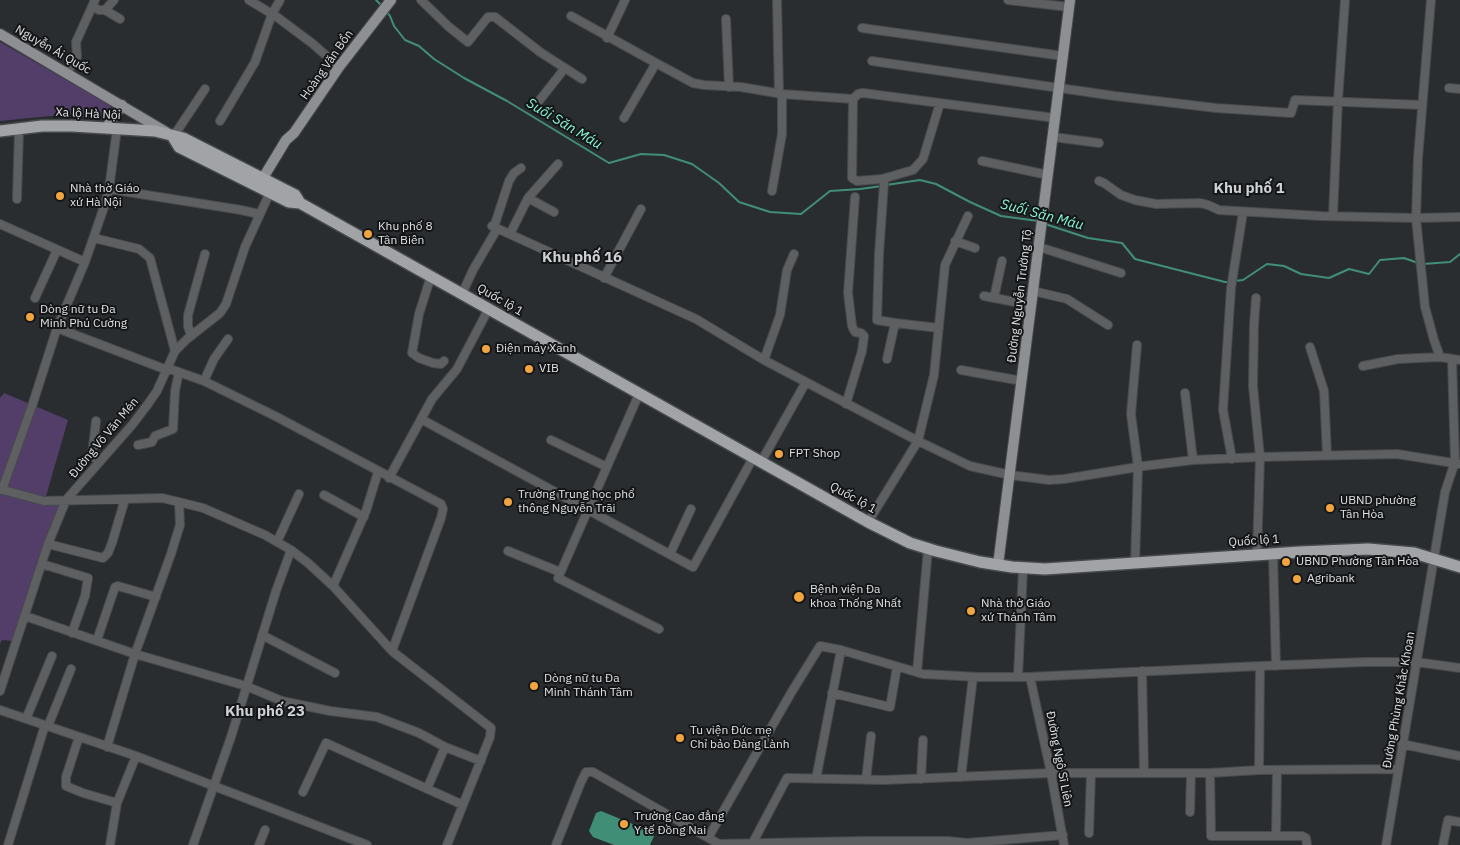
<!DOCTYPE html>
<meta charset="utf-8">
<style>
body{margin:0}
canvas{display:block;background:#2a2d30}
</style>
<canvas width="1460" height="845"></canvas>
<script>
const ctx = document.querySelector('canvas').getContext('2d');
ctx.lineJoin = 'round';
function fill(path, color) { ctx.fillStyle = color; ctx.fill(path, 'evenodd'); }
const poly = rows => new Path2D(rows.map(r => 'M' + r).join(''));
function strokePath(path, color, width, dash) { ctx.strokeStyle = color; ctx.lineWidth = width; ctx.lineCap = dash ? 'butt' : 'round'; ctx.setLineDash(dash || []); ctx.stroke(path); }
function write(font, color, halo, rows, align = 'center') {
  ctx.font = font + ' "IBM Plex Sans",sans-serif'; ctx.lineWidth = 4; ctx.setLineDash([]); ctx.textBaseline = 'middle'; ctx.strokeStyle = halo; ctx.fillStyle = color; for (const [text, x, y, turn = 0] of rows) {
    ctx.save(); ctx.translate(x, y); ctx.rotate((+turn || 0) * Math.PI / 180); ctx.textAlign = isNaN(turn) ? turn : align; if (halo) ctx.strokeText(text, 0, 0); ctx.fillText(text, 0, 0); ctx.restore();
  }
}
const green = poly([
 [0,42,110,105,112,111,104,120,77,116,49,116,0,121],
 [4,393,68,420,44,503,62,503,14,641,2,640,0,644,0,398]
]);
const water = poly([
 [601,811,652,832,654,836,650,845,614,845,593,837,589,831,596,813]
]);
const stream = poly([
 [376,0,382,6],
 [386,11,390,16,394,26,405,40,419,46,434,59,464,78,507,101,609,163,641,154,664,155,692,164,719,183,739,202,770,212,801,214,830,191,860,189,882,186],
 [886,185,920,180,936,184,970,202,1001,216,1038,221],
 [1045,224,1088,238,1122,243,1135,259,1225,282,1229,282],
 [1423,264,1450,262,1460,254],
 [1234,281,1243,280,1267,264,1284,266,1301,274,1329,278,1349,269,1369,274,1380,260,1404,258,1418,263]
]);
const minor = poly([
 [249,0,277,17,313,44,339,67],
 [421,0,449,27,468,42,488,17,495,17,540,52,582,79],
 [777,0,779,94],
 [1008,0,1069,7],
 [1431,0,1418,158,1416,218,1425,307,1434,340,1440,357,1460,360],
 [93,7,99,10,105,10,114,0],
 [105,10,120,19],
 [571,16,656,63,693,83,704,85,741,87,782,94,853,99,858,94,863,93,1055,118],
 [726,19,729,87],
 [862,28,1063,56],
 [607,38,625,0],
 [872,61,1115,96,1216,108,1291,113,1295,100,1422,105],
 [67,73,77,57,76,42,95,0],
 [1449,88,1460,89],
 [853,99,852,178,857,181,882,179,884,183,879,254,877,320,895,323,887,359],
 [539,101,565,68],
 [624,118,656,63],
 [220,121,255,62,272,14,280,0],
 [173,137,205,89],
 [1053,137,1099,143],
 [982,161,1048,175],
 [882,179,913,170,923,159,940,103],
 [1099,181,1104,183,1121,195,1135,200,1156,204,1200,203,1208,205,1219,210,1321,216,1416,218,1460,217],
 [109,189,241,210,259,214],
 [772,191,782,134,782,94],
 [528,198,554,212],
 [17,199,19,129],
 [1333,216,1338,100,1345,0],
 [0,224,85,262],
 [492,226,696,319,764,360,918,441,970,466,1010,475,1049,480,1064,479,1144,466,1193,460,1260,457,1397,454,1460,464],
 [494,227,509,181,514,173,521,168],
 [510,234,528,198,558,164],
 [94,238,139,249,150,258,175,351],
 [955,241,975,248],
 [1039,247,1121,273],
 [431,276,419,314,412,353,419,358,433,363,441,364,444,361],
 [604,278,641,209],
 [1033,291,1067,299,1108,325],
 [462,294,473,270,497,229],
 [984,296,1031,305],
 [35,298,57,250],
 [994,298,1002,261],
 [1256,298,1254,324,1253,386,1260,457,1257,555],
 [895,323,939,328],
 [57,328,167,370,173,370,204,381,275,416,441,504,443,509,441,518,392,651],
 [191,336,188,326,188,315,205,254],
 [1310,347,1324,391,1327,455],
 [764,360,780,315,787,270,794,254],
 [1363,366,1398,359,1440,357],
 [961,370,1022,381],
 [204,381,214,359,228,339],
 [1185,393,1193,460],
 [639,394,558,578,659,629],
 [846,404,862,351,864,336,861,333,855,332,852,326,848,293,855,197],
 [421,419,693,567,753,458],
 [96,421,92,456,99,461],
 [551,440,607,467],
 [138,445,152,442,155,436,173,429,175,391,179,372],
 [1232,459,1223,410,1231,288,1243,212],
 [761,462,806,382],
 [389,478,432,399,457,369,488,310],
 [0,489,44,501,162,498,179,502,203,508,265,535,291,550,308,563,333,586,392,651,491,728,490,737,447,845],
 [2,490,33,403,57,328,85,262,104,207,109,189,117,129],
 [324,495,364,517],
 [868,522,918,441,934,375,945,265,968,216],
 [277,542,299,494],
 [48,544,103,558,108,553,112,543,125,499],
 [508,551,560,572],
 [670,554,691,509],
 [1273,554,1276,666],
 [42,564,88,578,85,596,72,633],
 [1135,564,1138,467,1131,414,1137,345],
 [333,586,366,511,378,472],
 [25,616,135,654,246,686,282,701,330,711,377,717,419,733,445,747,481,761],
 [262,635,335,673],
 [97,640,115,587,118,586,156,597],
 [1142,671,1144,773],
 [917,672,928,549],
 [1018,677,1023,568],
 [1030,677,1051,773,1064,845],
 [0,691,48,544,66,500,132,425,148,404,157,391,175,351,187,339,220,313,226,304,245,247,271,190],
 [832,693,890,707,897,667],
 [0,710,136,756,367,845],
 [26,719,52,656],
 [48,726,71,669],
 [79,737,66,777,66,786,83,793,117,803],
 [1402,744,1460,756],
 [107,747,135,654,171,554,180,525,179,502],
 [1259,770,1260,666],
 [1210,773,1211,836,1302,836,1306,838,1307,845],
 [961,777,973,677],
 [816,779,841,650],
 [921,779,923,740],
 [866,780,871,736],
 [427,789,445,747],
 [303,792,326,743,463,805],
 [1190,812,1191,773],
 [1089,833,1091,773],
 [1276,835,1277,770],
 [708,838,791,693,820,646,841,650,923,674,978,677,1028,677,1260,666,1366,662,1416,662,1460,668],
 [752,844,787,778,884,780,1051,773,1210,773,1259,770,1398,769],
 [8,845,45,725],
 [110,845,117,803,136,756],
 [193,845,231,737,276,591,291,550],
 [259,845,265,830],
 [556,845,581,782,586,772,593,772,719,844,862,841,948,841,967,843,1063,835],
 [1386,845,1445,492,1455,462,1452,359],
 [1443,845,1448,820,1460,822]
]);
const major = poly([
 [0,34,166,132],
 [106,128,122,105],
 [263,178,286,140,294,133,339,67,391,0],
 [998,565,1070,0]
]);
const highway = poly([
 [0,131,42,126,72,126,155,131,183,138,295,195,300,203],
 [173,137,179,147,289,202,300,203,868,522,910,543,936,551,980,562,1012,567,1045,569,1300,552,1368,549,1414,553,1460,567]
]);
const markers = [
 [60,196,5,"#f1a540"],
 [368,234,5,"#f1a540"],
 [30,317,5,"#f1a540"],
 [486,349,5,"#f1a540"],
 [529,369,5,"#f1a540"],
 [779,454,5,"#f1a540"],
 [508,502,5,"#f1a540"],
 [1330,508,5,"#f1a540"],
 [1286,562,5,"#f1a540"],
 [1297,579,5,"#f1a540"],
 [799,597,6,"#f1a540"],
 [971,611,5,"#f1a540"],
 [534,686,5,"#f1a540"],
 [680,738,5,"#f1a540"],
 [624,824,5,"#f1a540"]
];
const streetNames = [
 ["Nguyễn Ái Quốc",53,50,30],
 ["Hoàng Văn Bổn",327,65,-55],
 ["Xa lộ Hà Nội",88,114,3],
 ["Đường Nguyễn Trường Tộ",1020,296,-83],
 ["Quốc lộ 1",500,300,30],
 ["Đường Võ Văn Mén",104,438,-50],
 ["Quốc lộ 1",853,498,29],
 ["Quốc lộ 1",1254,541,-4],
 ["Đường Phùng Khắc Khoan",1399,700,-80],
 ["Đường Ngô Sĩ Liên",1059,759,79]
];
const poiNames = [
 ["Nhà thờ Giáo",70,189],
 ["xứ Hà Nội",70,203],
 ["Khu phố 8",378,227],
 ["Tân Biên",378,241],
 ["Dòng nữ tu Đa",40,310],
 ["Minh Phú Cường",40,324],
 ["Điện máy Xanh",496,349],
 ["VIB",539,369],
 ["FPT Shop",789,454],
 ["Trường Trung học phổ",518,495],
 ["thông Nguyễn Trãi",518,509],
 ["UBND phường",1340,501],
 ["Tân Hòa",1340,515],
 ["UBND Phường Tân Hòa",1296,562],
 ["Agribank",1307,579],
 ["Bệnh viện Đa",810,590],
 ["khoa Thống Nhất",810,604],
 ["Nhà thờ Giáo",981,604],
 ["xứ Thánh Tâm",981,618],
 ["Dòng nữ tu Đa",544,679],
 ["Minh Thánh Tâm",544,693],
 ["Tu viện Đức mẹ",690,731],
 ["Chỉ bảo Đàng Lành",690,745],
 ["Trường Cao đẳng",634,817],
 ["Y tế Đồng Nai",634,831]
];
const waterNames = [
 ["Suối Săn Máu",564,124,31],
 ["Suối Săn Máu",1042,215,15]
];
const quarterNames = [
 ["Khu phố 1",1249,189],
 ["Khu phố 16",582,258],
 ["Khu phố 23",265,712]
];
fill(green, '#533e6a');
fill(water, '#418e77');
strokePath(stream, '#418e77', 2);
strokePath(minor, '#474a4c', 10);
strokePath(major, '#474a4c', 12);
strokePath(highway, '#474a4c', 14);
strokePath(minor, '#5e5f61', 8);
strokePath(major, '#8e8f93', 10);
strokePath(highway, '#a1a3a7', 11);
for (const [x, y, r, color] of markers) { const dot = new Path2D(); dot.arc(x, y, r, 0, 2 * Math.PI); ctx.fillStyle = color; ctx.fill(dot); strokePath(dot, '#141517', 2); }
write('12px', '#dee0e2', '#141517', streetNames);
write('12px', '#dee0e2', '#141517', poiNames, 'left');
write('italic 14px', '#8af9d6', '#141517', waterNames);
write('bold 15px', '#cdd1d4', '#141517', quarterNames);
</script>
